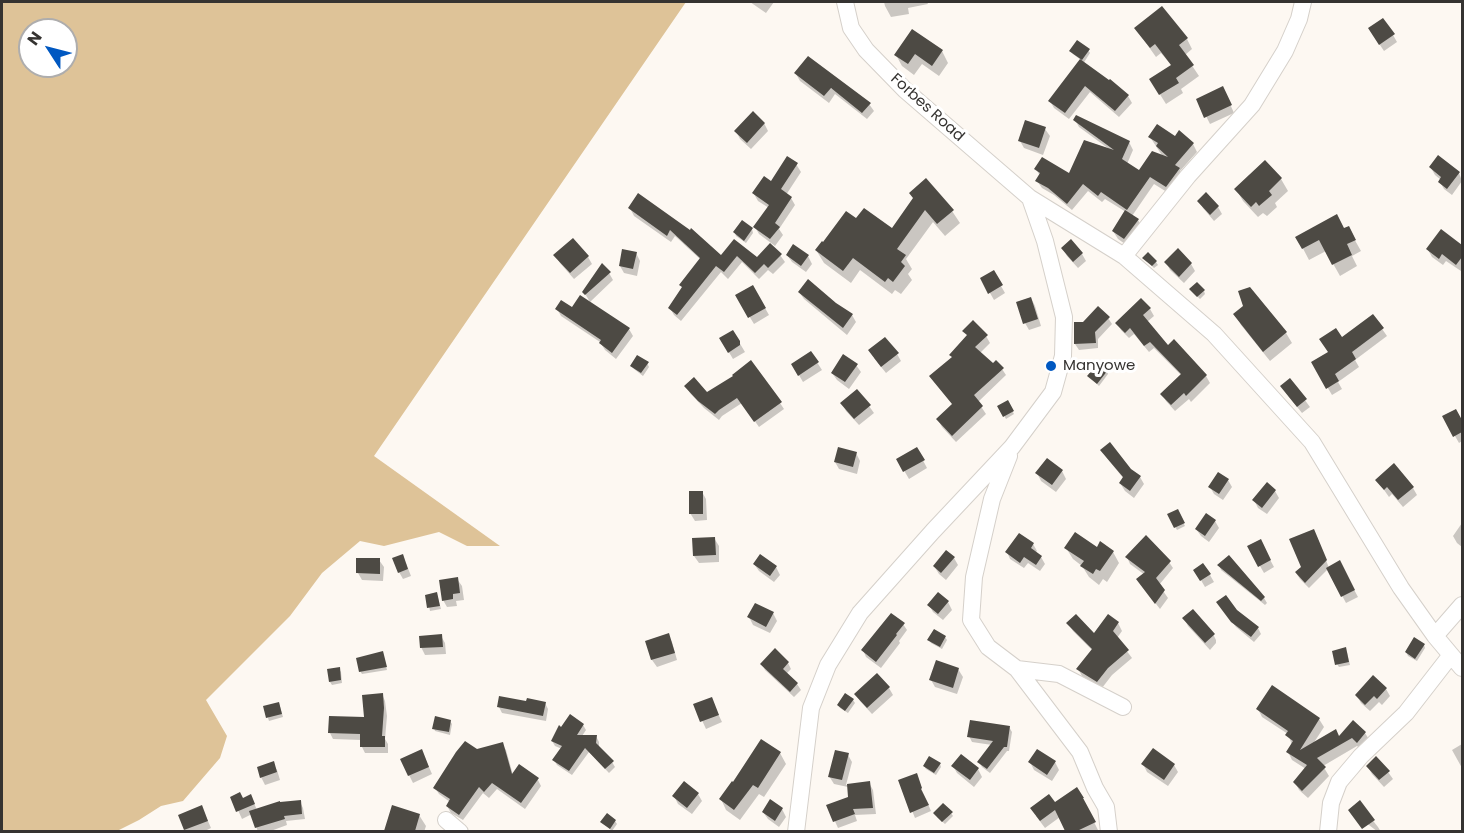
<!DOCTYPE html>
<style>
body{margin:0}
#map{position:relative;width:1464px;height:833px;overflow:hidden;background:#fdf8f2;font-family:Poppins,sans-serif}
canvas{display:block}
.frame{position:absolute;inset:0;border:3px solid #353331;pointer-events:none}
.north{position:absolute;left:18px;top:18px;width:60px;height:60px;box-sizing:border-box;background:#fff;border:2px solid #aeadad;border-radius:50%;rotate:306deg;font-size:16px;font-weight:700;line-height:24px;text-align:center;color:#353331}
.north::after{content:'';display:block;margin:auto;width:21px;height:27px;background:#0058c1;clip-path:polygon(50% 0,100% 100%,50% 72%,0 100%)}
</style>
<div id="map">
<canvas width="1464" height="833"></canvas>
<div class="frame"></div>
<div class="north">N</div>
</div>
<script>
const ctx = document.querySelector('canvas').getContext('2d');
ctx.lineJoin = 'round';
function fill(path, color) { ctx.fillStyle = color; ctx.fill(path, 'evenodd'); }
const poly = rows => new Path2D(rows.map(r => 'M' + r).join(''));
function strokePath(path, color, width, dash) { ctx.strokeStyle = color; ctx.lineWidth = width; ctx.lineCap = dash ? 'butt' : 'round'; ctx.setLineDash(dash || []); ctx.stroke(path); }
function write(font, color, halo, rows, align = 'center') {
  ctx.font = font + ' Poppins,sans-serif'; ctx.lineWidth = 6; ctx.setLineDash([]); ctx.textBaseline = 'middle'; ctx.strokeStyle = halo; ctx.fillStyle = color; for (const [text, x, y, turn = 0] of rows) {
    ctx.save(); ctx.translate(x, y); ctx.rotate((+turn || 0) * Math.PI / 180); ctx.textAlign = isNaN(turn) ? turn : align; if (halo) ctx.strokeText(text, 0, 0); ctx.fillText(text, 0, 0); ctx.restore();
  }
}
const forest = poly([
 [2,2,686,2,374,456,500,546,467,546,439,532,384,546,360,541,322,573,290,616,206,700,227,736,220,758,183,801,161,806,139,820,117,831,2,831],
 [30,30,66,30,66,66,30,66]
]);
const shadow = poly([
 [750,2,774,2,766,13],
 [884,2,927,2,928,4,908,8,909,14,891,17,885,6],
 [1136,29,1187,39,1192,49,1185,55,1199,76,1181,89,1183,93,1166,104,1151,80,1172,66,1161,53,1156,57],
 [1393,35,1397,42,1384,51,1374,36],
 [1088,50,1090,53,1083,64,1128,96,1132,103,1119,117,1090,92,1069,119,1054,108,1050,101,1081,60,1073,54,1071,51],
 [942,51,948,63,939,76,922,64,914,75,902,66,896,55],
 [796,74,869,104,874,111,867,119,835,94,829,103,800,81],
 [1226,95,1234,113,1210,124,1198,100],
 [1075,120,1129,142,1133,150,1127,164,1139,172,1163,157,1150,137,1175,138,1180,132,1193,144,1197,152,1180,171,1184,177,1170,194,1154,184,1132,216,1138,220,1142,227,1128,246,1118,239,1113,231,1126,212,1105,199,1102,202,1088,191,1072,210,1054,195,1042,188,1037,181,1040,176,1036,169,1070,175,1109,149,1079,127],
 [764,123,768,131,751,149,740,139,736,131],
 [1045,129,1050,136,1043,155,1024,148,1020,141],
 [1265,162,1281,179,1288,191,1275,203,1277,207,1267,216,1263,213,1258,217,1243,201,1236,189],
 [796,164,801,172,786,195,791,198,795,205,779,229,783,235,775,246,759,234,755,227,769,208,758,201,754,194,771,183],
 [1431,168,1459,173,1462,181,1452,195,1444,189,1440,182,1441,180,1435,175],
 [914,198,952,211,960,223,945,236,933,222,906,259,912,269,908,274,912,280,901,294,895,290,892,294,860,270,851,283,824,263,816,250,856,220,892,230],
 [1199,201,1218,207,1222,214,1214,221,1203,208],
 [630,208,721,257,734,241,757,259,780,255,785,262,773,274,768,270,759,279,742,262,728,279,721,272,681,321,674,315,670,308,701,260,675,236,671,242,634,216],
 [1348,228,1361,251,1352,256,1357,266,1340,276,1326,251,1309,260,1297,237,1344,230],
 [752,229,753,233,746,243,736,236,735,233],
 [1442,231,1462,246,1462,269,1461,271,1446,261,1443,265,1432,257,1428,250],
 [1063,249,1082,254,1086,261,1078,268,1067,256],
 [1178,250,1191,264,1195,271,1184,283,1170,270,1166,262],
 [636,253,640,261,637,276,624,273,620,266],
 [555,255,588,257,592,264,574,279,560,263],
 [787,255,808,256,812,264,806,272,792,262],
 [1144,258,1156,262,1158,265,1154,268],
 [993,272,1005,293,994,300,982,279],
 [609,273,613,280,590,302,584,292],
 [753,287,769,315,754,324,737,296],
 [1204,291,1205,294,1200,299,1193,292],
 [799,292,835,304,852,315,856,322,847,335,804,299],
 [1031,298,1035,306,1041,326,1029,330,1025,323],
 [557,309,572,309,629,329,633,336,616,359,605,350,600,342,561,316],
 [1150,309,1154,316,1147,322,1168,347,1206,376,1210,383,1191,402,1189,399,1175,411,1166,401,1162,394,1181,375,1154,348,1149,352,1134,334,1129,338,1121,330,1117,323],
 [1235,314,1286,333,1292,343,1270,361,1241,325],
 [1373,316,1387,336,1355,360,1359,367,1338,382,1342,389,1332,395,1313,363,1329,353,1341,339],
 [1108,318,1112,324,1098,339,1098,348,1079,350,1075,344,1076,324],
 [964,331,986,336,990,343,980,353,993,365,1002,369,1006,375,978,402,986,414,956,442,942,427,938,420,953,405,953,358,951,355,968,336],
 [733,332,745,352,733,359,721,339],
 [811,353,822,370,803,382,793,365],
 [897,354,901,361,886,373,874,358],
 [647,363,649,367,643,376,634,369,632,366],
 [856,365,861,372,849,389,837,380,832,373],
 [1107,371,1108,374,1099,386,1089,376],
 [1290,380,1310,407,1302,413,1286,393],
 [686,386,707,393,780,403,784,409,759,427,742,403,722,416,719,420,704,408,690,393],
 [1007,402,1014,414,1006,419,999,406],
 [842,403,869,406,874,413,859,425,846,411],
 [1456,411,1462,423,1462,441,1459,443,1444,417],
 [917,449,927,468,909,479,898,460],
 [856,453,860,461,857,474,839,469,835,462],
 [1106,457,1130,470,1140,477,1144,484,1134,498,1125,491,1120,483,1124,479],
 [1062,471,1066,479,1056,492,1041,481,1037,473],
 [1228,480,1232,487,1223,500,1214,494,1210,487],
 [1377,480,1413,488,1417,495,1403,507,1392,494,1389,497],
 [1275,491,1279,498,1267,514,1258,508,1254,500],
 [702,492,706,499,707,520,695,521,690,513],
 [1177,511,1185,526,1177,530,1169,515],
 [1215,521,1219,528,1209,542,1201,536,1196,529],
 [1462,523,1462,547,1457,543,1453,536],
 [1317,537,1329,568,1343,569,1358,597,1346,603,1328,569,1309,588,1300,579,1296,573,1302,567],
 [714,538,719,546,719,562,699,563,694,556],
 [1260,541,1274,567,1264,573,1249,547],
 [1033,544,1037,551,1035,553,1041,557,1045,564,1040,571,1028,563,1024,568,1010,559,1007,552],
 [1066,548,1097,549,1113,552,1119,563,1107,582,1103,579,1099,585,1089,577,1082,566,1073,559],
 [1127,557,1169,562,1173,568,1159,585,1168,598,1160,609,1142,586,1145,575,1130,564],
 [954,558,958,565,946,580,939,574,934,566],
 [379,560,384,567,383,581,362,580,358,573],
 [406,563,411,576,403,579,399,572],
 [754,564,776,567,780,575,774,582,759,571],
 [1219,565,1264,598,1267,603,1265,605,1221,570],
 [1195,570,1210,575,1214,582,1205,587],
 [457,579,462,586,464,600,456,601,457,606,447,607,443,600],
 [437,594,441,609,430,611,427,596],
 [938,594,948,602,952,610,943,620,933,612,929,605],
 [1222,608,1236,611,1258,628,1261,634,1254,642,1236,627],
 [773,613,777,621,770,633,753,625,749,617],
 [1184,618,1212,632,1216,640,1216,643,1210,650,1188,626],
 [1068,623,1095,635,1118,623,1122,631,1117,638,1132,658,1112,675,1102,688,1082,676,1078,669,1092,650,1073,631],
 [903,624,907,630,899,641,900,643,881,668,866,657,863,650],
 [668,635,672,642,677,660,657,667,652,660,647,642],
 [441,636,445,643,446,654,425,655,421,647],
 [945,637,947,640,942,649,931,643,929,640],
 [1424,645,1425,648,1417,661,1408,656,1406,652],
 [1347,652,1350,665,1339,667,1337,664],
 [383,653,387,670,362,674,360,671],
 [788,663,791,669,786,674,797,684,801,690,794,697,765,670,762,664],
 [339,669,341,672,342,683,332,685,330,682],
 [958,669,963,677,957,694,935,687,931,680],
 [889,688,893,695,872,714,860,701,856,694],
 [1386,689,1390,696,1382,705,1379,702,1370,711,1361,703,1357,696],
 [382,694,385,701,387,716,385,739,388,744,388,753,365,753,362,747,361,740,333,739,330,733,366,718],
 [711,699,722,722,706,729,695,705],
 [853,700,855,703,848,713,840,708,838,705],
 [279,703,283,717,269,721,268,718],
 [527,703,545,703,548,709,546,721,502,713,499,707],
 [1258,709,1319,719,1324,727,1313,744,1339,738,1353,723,1365,733,1370,741,1362,750,1357,746,1323,766,1329,776,1308,798,1299,790,1295,782,1306,769,1292,760,1288,752,1292,745,1288,734,1262,717],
 [450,721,452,724,450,735,435,731,434,728],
 [583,725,586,730,582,736,596,736,599,742,599,748,612,762,615,767,609,773,589,752,572,775,557,765,554,760,562,749,555,746,552,741],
 [1009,727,1012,732,1009,751,1007,751,990,773,982,767,979,762,992,745,972,742,969,736],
 [761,741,780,753,786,764,764,797,759,794,740,820,726,810,721,799],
 [502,744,506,750,513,775,538,780,541,786,525,809,497,789,489,798,483,793,463,820,451,813,447,806,450,802,439,794,435,788],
 [1462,744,1462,768,1452,750],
 [848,755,852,762,846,785,869,783,873,790,876,814,855,815,857,821,838,828,828,806,849,798,848,787,834,784,829,776],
 [961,756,978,769,982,777,974,787,957,773,953,766],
 [425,758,432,774,413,783,409,775],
 [1030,762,1055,762,1059,770,1052,781,1034,770],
 [273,763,277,770,280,780,265,785,261,777],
 [940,764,941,767,936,775,926,769,924,766],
 [1143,764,1174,765,1178,772,1168,786,1147,772],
 [1368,767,1388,772,1393,779,1384,787,1372,774],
 [917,779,931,811,915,818,900,781],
 [698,794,702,801,692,814,678,804,674,796],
 [232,797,254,803,257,810,300,802,303,808,305,819,286,821,287,825,268,832,258,832,252,814,242,819],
 [1359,803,1378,827,1381,832,1378,832,1356,815],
 [1054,804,1086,806,1098,830,1095,832,1067,832,1060,817,1045,828,1036,816],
 [202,807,211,828,203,832,186,832,180,816],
 [393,807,419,815,426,826,424,832,386,832],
 [782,809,786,817,779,827,768,819,763,812],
 [951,813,953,816,945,824,937,817],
 [615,821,617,824,612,831,602,822]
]);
const building = poly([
 [1162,6,1188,38,1179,45,1194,65,1176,78,1179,83,1159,95,1149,79,1171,65,1155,44,1150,48,1134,28],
 [1383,18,1395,34,1379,45,1368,28],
 [912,29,943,50,932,66,915,54,908,64,894,55],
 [1077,40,1090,49,1082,60,1069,51],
 [808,56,871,103,862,113,831,88,824,96,794,73],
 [1080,59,1109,80,1110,79,1129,95,1115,111,1085,86,1065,113,1048,101],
 [1223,86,1232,105,1204,118,1196,99],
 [753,111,765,123,747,143,734,131],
 [1076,115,1130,141,1122,159,1139,170,1152,151,1168,157,1156,146,1158,143,1148,137,1157,124,1175,136,1179,130,1194,143,1175,165,1180,168,1166,187,1150,177,1127,210,1101,192,1098,196,1083,184,1067,204,1048,188,1035,181,1040,173,1034,169,1042,157,1069,173,1084,140,1114,150,1073,120],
 [1025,120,1046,127,1039,148,1018,141],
 [1438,155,1460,172,1447,189,1438,182,1441,177,1429,167],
 [787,156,798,163,781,189,792,197,775,223,780,227,770,239,753,227,769,205,752,193,764,176,771,181],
 [1265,160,1282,178,1269,191,1272,195,1259,206,1256,202,1251,207,1234,189],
 [926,178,954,210,937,224,925,210,897,249,906,255,901,262,905,266,893,282,888,278,885,282,853,258,843,271,815,250,822,241,823,242,846,211,856,218,864,208,892,228,913,198,909,193],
 [1206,192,1219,206,1210,215,1197,201],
 [638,193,690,230,691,228,721,255,734,239,757,257,770,243,782,254,768,268,764,264,755,273,737,256,724,272,716,266,677,315,668,308,682,287,679,285,700,258,670,230,667,236,628,208],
 [1125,210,1139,219,1124,239,1112,231],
 [1337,214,1344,228,1349,226,1356,240,1347,244,1352,255,1332,265,1319,240,1302,249,1295,237],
 [742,220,753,228,744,241,733,232],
 [1441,229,1462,245,1462,257,1456,265,1442,254,1439,259,1426,249],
 [573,238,589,256,570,273,553,255],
 [1071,239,1083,253,1073,262,1061,248],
 [793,244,809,255,801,266,786,255],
 [1178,248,1192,263,1179,277,1164,262],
 [622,249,637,252,633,269,619,266],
 [1148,252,1157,261,1152,266,1142,258],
 [602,263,611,272,585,295,582,292],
 [994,270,1003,285,988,294,980,278],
 [808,279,836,303,853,314,843,328,798,292],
 [1197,282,1205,290,1197,297,1189,289],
 [753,285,766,308,748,318,735,295],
 [1250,287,1287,332,1263,352,1233,314,1243,306,1238,291],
 [580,295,630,328,612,353,599,343,601,340,555,309,561,300,572,307],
 [1031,297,1038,319,1023,324,1016,302],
 [1141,298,1151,308,1143,315,1168,345,1174,339,1207,375,1186,396,1184,393,1171,405,1160,394,1181,374,1150,342,1144,346,1130,328,1125,333,1115,323],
 [1098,306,1110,317,1095,332,1096,343,1074,344,1074,322,1083,322],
 [1373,314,1384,328,1352,352,1356,359,1335,374,1339,381,1326,389,1311,362,1328,352,1319,339,1336,328,1342,337],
 [973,320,988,335,975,347,993,363,996,360,1004,368,974,395,983,406,952,436,936,419,952,404,929,376,952,357,949,355,967,335,962,331],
 [733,330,740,341,740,345,728,353,719,338],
 [885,337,899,353,881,367,868,350],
 [811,351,819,362,798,376,791,364],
 [843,354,858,364,845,382,831,373],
 [637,355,649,362,641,373,630,366],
 [751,360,782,402,754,422,737,398,719,410,715,414,698,401,684,386,694,377,707,392,733,376,732,375],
 [1098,363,1108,370,1097,384,1087,376],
 [1290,378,1307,399,1297,407,1280,386],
 [857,389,871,405,854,419,840,403],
 [1008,400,1014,411,1003,417,997,406],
 [1456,409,1462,420,1462,432,1453,437,1442,416],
 [1110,442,1131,469,1141,476,1130,491,1119,483,1123,477,1100,450],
 [838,447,857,452,853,467,834,462],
 [917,447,925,460,903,472,896,459],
 [1047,458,1063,470,1052,485,1035,473],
 [1394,463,1414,487,1398,500,1387,487,1384,490,1375,480],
 [1218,472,1229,479,1219,494,1208,487],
 [1267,482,1276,490,1262,508,1252,500],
 [689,491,703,491,703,514,689,514],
 [1178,509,1185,523,1174,528,1167,514],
 [1206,513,1216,520,1205,536,1195,529],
 [1314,529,1327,560,1305,583,1295,572,1301,567,1289,539],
 [1075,532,1097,547,1100,541,1114,551,1100,571,1096,569,1093,574,1080,566,1084,561,1064,548],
 [1019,533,1034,543,1031,548,1042,556,1036,565,1024,557,1020,563,1005,552],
 [1146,535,1171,561,1156,578,1165,590,1155,604,1136,579,1145,572,1125,557],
 [715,537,716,555,693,556,692,538],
 [1261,539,1271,560,1258,567,1247,546],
 [946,550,955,557,941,573,933,566],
 [403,554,408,569,398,573,392,558],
 [760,554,777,566,770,576,753,564],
 [1229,555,1265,597,1261,601,1217,565],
 [356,558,380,558,380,574,356,573],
 [1340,560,1355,590,1341,597,1326,568],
 [1203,563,1211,574,1200,581,1193,570],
 [458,577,460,593,453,594,453,599,442,601,439,580],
 [437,592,440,606,427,608,425,595],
 [938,592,949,601,938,614,927,605],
 [1226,595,1237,610,1259,627,1251,637,1231,622,1216,602],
 [755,603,774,612,766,627,747,617],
 [1193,609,1215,634,1205,643,1182,618],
 [891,613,905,623,896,634,897,635,876,662,861,650],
 [1076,614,1094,633,1108,614,1119,622,1113,631,1129,650,1108,668,1097,682,1076,669,1092,649,1066,623],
 [934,629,946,636,940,647,927,640],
 [669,633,675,653,651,660,645,641],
 [442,634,443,647,420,648,419,636],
 [1414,637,1425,644,1415,659,1405,652],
 [1346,647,1349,662,1335,665,1332,651],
 [775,648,789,662,783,669,798,683,790,692,760,664],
 [383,651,387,667,359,672,356,658],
 [936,660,959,668,953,688,929,680],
 [340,667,341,680,329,682,327,669],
 [877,673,890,687,867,708,854,694],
 [1373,675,1387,688,1377,699,1374,696,1365,705,1355,695],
 [1272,685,1320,718,1300,750,1336,729,1339,736,1353,720,1366,732,1357,743,1352,738,1317,758,1326,767,1302,791,1293,782,1307,765,1286,752,1293,741,1285,735,1288,731,1256,709],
 [383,693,384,708,382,736,385,736,385,747,360,747,360,734,328,733,329,716,364,717,362,695],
 [845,693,854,699,845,711,837,705],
 [499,696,526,701,527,698,546,702,543,716,497,707],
 [712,697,719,715,700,722,693,704],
 [279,702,282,714,266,718,263,706],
 [570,714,584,724,577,735,597,735,596,743,614,761,605,769,585,748,569,771,552,760,562,746,551,741,559,725,561,727],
 [435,716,451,720,449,732,432,729],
 [970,720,1010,726,1007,747,1004,747,987,769,977,762,993,741,967,737],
 [761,739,781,752,758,788,753,785,734,810,719,799,732,781,733,782],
 [465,741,477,749,503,742,512,774,519,764,539,778,521,803,492,783,484,792,479,787,459,815,446,806,450,799,433,788,456,752],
 [1153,748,1175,764,1164,780,1141,764],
 [422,749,429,767,408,776,400,759],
 [1037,749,1056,761,1047,775,1028,762],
 [835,750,849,753,842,780,828,777],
 [961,754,979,768,970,780,951,766],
 [929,756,941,763,934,773,923,766],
 [1376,756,1390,771,1379,780,1366,766],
 [274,761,277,772,260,778,257,767],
 [917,773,922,788,921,789,929,805,910,813,898,780],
 [684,781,699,793,687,808,672,796],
 [870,781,873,808,853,809,855,814,833,822,826,805,848,797,847,784],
 [1077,787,1084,798,1083,798,1096,822,1077,831,1065,831,1055,810,1040,821,1030,808,1049,794,1055,802],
 [240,792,243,798,251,794,255,804,236,812,230,797],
 [770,799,783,808,775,821,762,812],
 [301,800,302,814,284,816,285,819,255,828,249,811,280,801,280,802],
 [1360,800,1375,820,1362,829,1348,810],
 [943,803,953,812,942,822,933,813],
 [202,805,208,821,184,830,178,815],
 [392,805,420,814,415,831,384,831],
 [607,813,616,820,610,829,600,822]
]);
const minor = poly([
 [845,2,851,28,866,50,905,90,1030,198,1124,256,1214,334,1312,442,1401,588,1435,636,1462,668],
 [1124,256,1188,176,1252,105,1285,51,1299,19,1303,2],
 [1009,456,992,499,974,577,971,620,988,647,1017,669,1059,674,1123,707],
 [1435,636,1462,605],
 [1017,669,1080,752,1095,788,1106,807,1109,832],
 [446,820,460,832],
 [796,832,811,708,828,665,860,613,933,531,1012,447,1053,392,1063,356,1064,317,1045,241,1030,198],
 [1328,832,1331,803,1339,782,1361,756,1406,713,1451,655]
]);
const markers = [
 [1051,366,6,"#0058c1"]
];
const streetNames = [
 ["Forbes Road",927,108,42]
];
const poiNames = [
 ["Manyowe",1063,366]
];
fill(forest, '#dec398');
fill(shadow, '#0003');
fill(building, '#4d4a44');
strokePath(minor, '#d5d0ca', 18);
strokePath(minor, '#fff', 16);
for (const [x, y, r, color] of markers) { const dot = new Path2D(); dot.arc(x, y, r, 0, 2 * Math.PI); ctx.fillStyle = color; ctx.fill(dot); strokePath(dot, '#fff', 2); }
write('15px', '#353331', '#fff', streetNames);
write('15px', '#353331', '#fff', poiNames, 'left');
</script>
